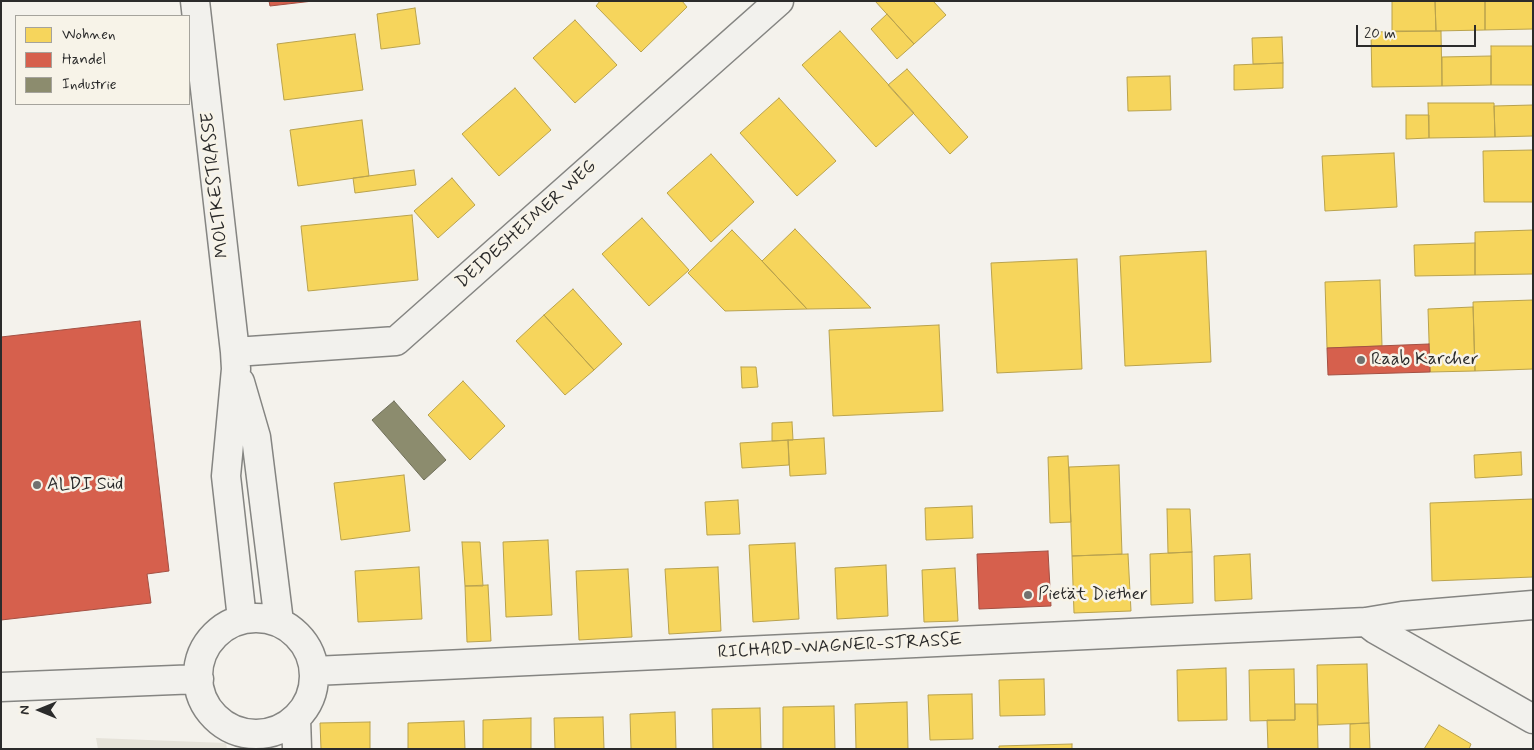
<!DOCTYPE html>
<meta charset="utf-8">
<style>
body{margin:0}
#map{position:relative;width:1534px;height:750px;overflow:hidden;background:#f4f2ec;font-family:Mynerve,sans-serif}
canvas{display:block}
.frame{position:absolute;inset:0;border:2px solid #2b2b2b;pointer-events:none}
.legend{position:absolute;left:15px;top:15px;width:175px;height:90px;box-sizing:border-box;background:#f7f3e8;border:1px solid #a5a39c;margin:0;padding:6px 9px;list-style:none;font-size:15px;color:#2b2b2b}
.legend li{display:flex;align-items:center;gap:10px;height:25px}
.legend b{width:25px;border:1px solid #a5a39c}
.north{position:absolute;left:15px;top:685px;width:50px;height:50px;-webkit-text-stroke:4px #f7f3e8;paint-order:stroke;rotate:270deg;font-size:14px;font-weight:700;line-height:20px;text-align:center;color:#2b2b2b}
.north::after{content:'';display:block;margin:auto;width:18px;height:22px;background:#2b2b2b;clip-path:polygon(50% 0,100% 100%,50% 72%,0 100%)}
.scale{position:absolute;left:1356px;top:25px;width:120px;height:22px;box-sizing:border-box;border:2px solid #2b2b2b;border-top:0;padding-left:6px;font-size:15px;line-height:18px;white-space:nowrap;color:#2b2b2b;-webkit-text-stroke:4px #f7f3e8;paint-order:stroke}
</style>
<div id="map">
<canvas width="1534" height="750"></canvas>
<div class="frame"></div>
<ul class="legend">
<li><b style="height:14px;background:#f6d55c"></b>Wohnen</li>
<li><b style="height:14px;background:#d6604d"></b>Handel</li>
<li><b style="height:14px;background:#8c8c6e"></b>Industrie</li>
</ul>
<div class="north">N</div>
<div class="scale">20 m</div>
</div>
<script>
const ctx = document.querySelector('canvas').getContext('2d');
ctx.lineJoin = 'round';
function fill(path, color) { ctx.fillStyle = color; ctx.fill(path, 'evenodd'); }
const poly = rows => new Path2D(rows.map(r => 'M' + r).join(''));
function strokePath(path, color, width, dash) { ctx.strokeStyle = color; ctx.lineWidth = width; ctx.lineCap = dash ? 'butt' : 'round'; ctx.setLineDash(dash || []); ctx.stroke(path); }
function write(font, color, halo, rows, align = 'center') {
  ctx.font = font + ' Mynerve,sans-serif'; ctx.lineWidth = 5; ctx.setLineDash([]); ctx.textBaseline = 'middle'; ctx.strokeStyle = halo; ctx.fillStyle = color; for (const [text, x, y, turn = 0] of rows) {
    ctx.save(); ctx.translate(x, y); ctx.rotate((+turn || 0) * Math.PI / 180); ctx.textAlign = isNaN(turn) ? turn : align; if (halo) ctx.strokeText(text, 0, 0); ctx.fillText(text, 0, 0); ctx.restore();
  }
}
const green = poly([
 [96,738,226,743,227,749,98,749]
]);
const homes = poly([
 [600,1,682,1,687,7,641,52,596,6,600,1],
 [875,1,933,1,946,15,914,44,875,1],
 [1392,1,1435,1,1436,31,1392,31,1392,1],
 [1435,1,1485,1,1485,30,1436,31,1435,1],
 [1485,1,1533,1,1533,29,1485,30,1485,1],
 [415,8,420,44,381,49,377,14,415,8],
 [887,14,914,44,897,59,871,29,887,14],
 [575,20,617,65,575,103,533,58,575,20],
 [840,31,914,113,876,147,802,65,840,31],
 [1441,31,1442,86,1372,87,1371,32,1441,31],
 [355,34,363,90,284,100,277,44,355,34],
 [1282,37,1283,63,1253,64,1252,38,1282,37],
 [1491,46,1533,46,1533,85,1491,85,1491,46],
 [1491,56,1491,85,1442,86,1442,57,1491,56],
 [1283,63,1283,88,1234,90,1234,65,1283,63],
 [907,69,968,137,950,154,888,85,907,69],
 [1170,76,1171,110,1128,111,1127,77,1170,76],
 [515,88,551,130,499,176,462,134,515,88],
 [779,98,836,161,797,196,740,133,779,98],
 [1428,103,1494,103,1495,137,1429,138,1428,103],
 [1533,105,1533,136,1495,137,1494,106,1533,105],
 [1406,115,1429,115,1429,138,1406,139,1406,115],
 [362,120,369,176,298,186,290,130,362,120],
 [1533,150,1533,202,1484,202,1483,151,1533,150],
 [1394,153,1397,207,1325,211,1322,156,1394,153],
 [711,154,754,202,711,242,667,193,711,154],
 [414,170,416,185,355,193,353,178,414,170],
 [452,178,475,205,438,238,414,211,452,178],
 [412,215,418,280,308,291,301,226,412,215],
 [642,218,689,270,649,306,602,254,642,218],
 [795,229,871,308,807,309,762,261,795,229],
 [732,230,762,261,807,309,725,311,688,273,732,230],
 [1533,230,1533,274,1475,275,1475,232,1533,230],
 [1475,243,1475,275,1415,276,1414,245,1475,243],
 [1206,251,1211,362,1125,366,1120,256,1206,251],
 [1077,259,1082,369,997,373,991,263,1077,259],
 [1380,280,1382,346,1327,348,1325,282,1380,280],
 [573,289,622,344,594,370,544,315,573,289],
 [1533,300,1533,369,1475,371,1473,302,1533,300],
 [1473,307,1475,371,1430,372,1428,309,1473,307],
 [544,315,594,370,565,395,516,341,544,315],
 [939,325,943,411,833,416,829,330,939,325],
 [741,367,756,367,758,387,742,388,741,367],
 [463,381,505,426,470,460,428,415,463,381],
 [792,422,793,440,772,441,772,423,792,422],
 [824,438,826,474,790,476,788,440,824,438],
 [788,440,789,465,742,468,740,443,788,440],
 [1521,452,1522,475,1475,478,1474,455,1521,452],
 [1068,456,1071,522,1050,523,1048,457,1068,456],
 [1119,465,1122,554,1072,556,1069,467,1119,465],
 [404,475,410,531,341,540,334,483,404,475],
 [1533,499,1533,577,1432,581,1430,503,1533,499],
 [738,500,740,534,707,535,705,502,738,500],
 [972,506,973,538,926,540,925,508,972,506],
 [1167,509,1190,509,1192,552,1168,553,1167,509],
 [548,540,552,615,506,617,503,542,548,540],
 [462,542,480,542,483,586,465,586,462,542],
 [795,543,799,619,753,622,749,545,795,543],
 [1192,552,1193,603,1151,605,1150,554,1192,552],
 [1128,554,1131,611,1074,613,1072,556,1128,554],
 [1250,554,1252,599,1215,601,1214,556,1250,554],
 [886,565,888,616,837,619,835,568,886,565],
 [419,567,422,619,358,622,355,571,419,567],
 [718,567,721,631,669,634,665,569,718,567],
 [955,568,958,621,924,622,922,570,955,568],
 [628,569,632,637,579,640,576,571,628,569],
 [488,585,491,641,467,642,465,586,488,585],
 [1367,664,1369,723,1318,725,1317,665,1367,664],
 [1226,668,1227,720,1178,721,1177,670,1226,668],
 [1294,669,1295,720,1250,721,1249,670,1294,669],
 [1044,679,1045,715,1000,716,999,680,1044,679],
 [972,694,973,739,930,740,928,695,972,694],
 [907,702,908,749,856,749,855,704,907,702],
 [1295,704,1317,704,1318,749,1268,749,1267,720,1295,720,1295,704],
 [834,706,835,749,783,749,783,707,834,706],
 [760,708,761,749,713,749,712,709,760,708],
 [675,712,676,749,631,749,630,714,675,712],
 [603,717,604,749,555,749,554,718,603,717],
 [531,718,531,749,483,749,483,720,531,718],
 [464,721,465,749,408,749,408,723,464,721],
 [370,722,370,749,321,749,320,723,370,722],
 [1369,723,1370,749,1350,749,1350,724,1369,723],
 [1439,725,1471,744,1469,749,1424,749,1439,725],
 [1072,744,1072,749,999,749,999,746,1072,744]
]);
const shops = poly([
 [269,1,313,1,270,6,269,1],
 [140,321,169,571,147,574,151,603,1,620,1,337,140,321],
 [1429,344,1430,372,1328,375,1327,348,1429,344],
 [1048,551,1051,606,979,609,977,554,1048,551]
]);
const industry = poly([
 [394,401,446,460,424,480,372,420,394,401]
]);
const minor = poly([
 [195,1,235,352,236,369,226,476,242,619],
 [235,352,396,341,779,1],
 [240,382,256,437,279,622],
 '198 676a58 58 0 1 1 116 0a58 58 0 1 1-116 0Z',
 [1366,622,1375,629,1533,719],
 [314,671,1366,622,1402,616,1533,605],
 [1,687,199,679],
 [296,718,297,749]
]);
const markers = [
 [1361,360,5,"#71716f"],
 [37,485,5,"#71716f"],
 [1028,595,5,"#71716f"]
];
const streetNames = [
 ["MOLTKESTRASSE",216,185,-96],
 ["DEIDESHEIMER WEG",527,225,-42],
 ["RICHARD-WAGNER-STRASSE",840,647,-3]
];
const poiNames = [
 ["Raab Karcher",1371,360],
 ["ALDI Süd",47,485],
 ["Pietät Diether",1038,595]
];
fill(green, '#e6e3da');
fill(homes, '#f6d55c');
strokePath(homes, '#b9a24d', 1);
fill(shops, '#d6604d');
strokePath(shops, '#a35043', 1);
fill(industry, '#8c8c6e');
strokePath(industry, '#6f6f5a', 1);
strokePath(minor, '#858582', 31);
strokePath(minor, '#f2f1ed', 28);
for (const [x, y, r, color] of markers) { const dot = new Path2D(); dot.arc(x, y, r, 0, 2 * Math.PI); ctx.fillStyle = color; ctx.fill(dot); strokePath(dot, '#f7f3e8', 2); }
write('18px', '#2b2b2b', '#f7f3e8', streetNames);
write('18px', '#2b2b2b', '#f7f3e8', poiNames, 'left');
</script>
